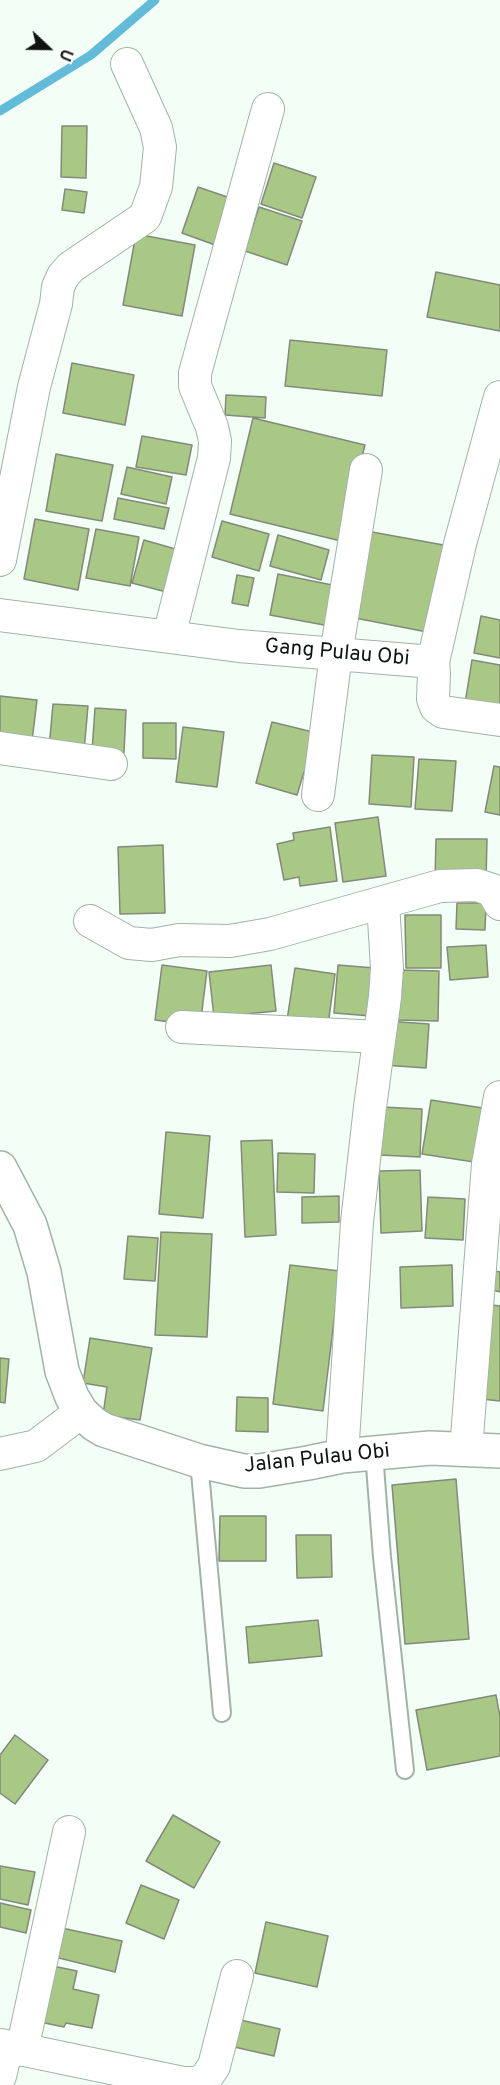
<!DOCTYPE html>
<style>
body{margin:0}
#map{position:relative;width:500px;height:2085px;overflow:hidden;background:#f3fef7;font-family:Overpass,sans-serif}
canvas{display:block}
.north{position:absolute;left:18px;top:18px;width:60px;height:60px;-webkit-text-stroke:4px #fff;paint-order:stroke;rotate:112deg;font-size:16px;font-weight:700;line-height:24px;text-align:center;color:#0e1511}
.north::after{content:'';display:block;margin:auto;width:21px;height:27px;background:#0e1511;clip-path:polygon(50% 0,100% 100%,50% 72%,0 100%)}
</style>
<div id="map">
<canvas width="500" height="2085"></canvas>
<div class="north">U</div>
</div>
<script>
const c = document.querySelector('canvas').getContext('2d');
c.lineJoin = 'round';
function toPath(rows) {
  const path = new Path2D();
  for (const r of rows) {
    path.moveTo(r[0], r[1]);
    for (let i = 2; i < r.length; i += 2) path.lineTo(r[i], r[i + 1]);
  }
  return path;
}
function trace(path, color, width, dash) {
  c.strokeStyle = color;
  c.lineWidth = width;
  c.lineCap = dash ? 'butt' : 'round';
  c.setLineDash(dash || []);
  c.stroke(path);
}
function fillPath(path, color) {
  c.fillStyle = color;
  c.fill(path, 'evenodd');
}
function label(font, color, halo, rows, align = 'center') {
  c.font = font + ' Overpass,sans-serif';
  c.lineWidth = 6;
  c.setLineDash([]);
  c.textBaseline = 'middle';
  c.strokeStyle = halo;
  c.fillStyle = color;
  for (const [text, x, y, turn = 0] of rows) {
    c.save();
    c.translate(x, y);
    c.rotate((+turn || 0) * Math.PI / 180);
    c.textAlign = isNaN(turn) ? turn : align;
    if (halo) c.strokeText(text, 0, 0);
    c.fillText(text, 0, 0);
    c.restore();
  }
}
const stream = toPath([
 [0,111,91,55,155,0]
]);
const building = toPath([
 [62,126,87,126,86,178,61,177,62,126],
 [274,163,316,177,302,218,261,204,274,163],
 [198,187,242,202,226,249,182,233,198,187],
 [65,189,87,192,84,213,62,210,65,189],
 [259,207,302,221,287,265,245,251,259,207],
 [136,234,195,245,182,316,123,305,136,234],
 [436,272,500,285,500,331,427,317,436,272],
 [290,340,387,350,382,396,285,386,290,340],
 [72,363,134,375,125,425,63,413,72,363],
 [226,395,266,397,265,418,225,415,226,395],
 [253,418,365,445,341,541,230,514,253,418],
 [142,436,192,445,186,475,136,467,142,436],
 [56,454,113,465,102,521,46,511,56,454],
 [127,467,172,477,166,504,121,494,127,467],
 [118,498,169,508,164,529,114,519,118,498],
 [35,519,89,529,78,590,24,579,35,519],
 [222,521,269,534,259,571,212,557,222,521],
 [96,529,139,537,130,586,86,578,96,529],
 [372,532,449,546,432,633,355,618,372,532],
 [278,535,329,550,321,580,270,566,278,535],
 [144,540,186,552,174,594,132,583,144,540],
 [278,574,342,587,335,627,270,615,278,574],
 [237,575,254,578,248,606,232,603,237,575],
 [481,616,500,620,500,658,474,653,481,616],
 [472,660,500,665,500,709,465,703,472,660],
 [0,696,37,700,32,741,0,737,0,696],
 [53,704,88,706,84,751,49,748,53,704],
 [95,708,126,710,124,753,92,751,95,708],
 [272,722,325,735,314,775,304,772,297,795,256,783,272,722],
 [143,723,176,723,176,759,143,758,143,723],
 [183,727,224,732,217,787,176,782,183,727],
 [372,755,414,757,411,807,369,804,372,755],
 [419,759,456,761,452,811,415,809,419,759],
 [494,766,500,767,500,815,485,812,494,766],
 [378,817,386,876,343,882,335,823,378,817],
 [330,827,337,881,300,886,299,877,284,880,277,844,294,840,293,833,330,827],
 [436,839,487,839,486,881,435,880,436,839],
 [163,845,165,913,120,914,118,847,163,845],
 [457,903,486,903,485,930,456,929,457,903],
 [405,915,441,915,441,968,406,968,405,915],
 [486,945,488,977,450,980,447,947,486,945],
 [162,965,207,971,200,1026,155,1020,162,965],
 [271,965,276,1011,214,1017,209,972,271,965],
 [338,965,375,968,371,1016,334,1013,338,965],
 [295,968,335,974,328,1025,287,1020,295,968],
 [398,970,439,971,438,1021,397,1020,398,970],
 [386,1021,429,1024,426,1068,383,1065,386,1021],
 [431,1100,483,1108,474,1162,422,1154,431,1100],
 [382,1107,422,1109,420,1157,380,1155,382,1107],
 [166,1132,210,1136,203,1218,159,1214,166,1132],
 [272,1140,276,1235,245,1237,241,1141,272,1140],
 [278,1153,315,1154,314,1193,277,1192,278,1153],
 [420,1170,422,1231,381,1233,379,1171,420,1170],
 [339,1196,339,1222,302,1223,302,1197,339,1196],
 [428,1197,465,1199,463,1240,425,1238,428,1197],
 [161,1232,212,1234,207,1337,155,1335,161,1232],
 [128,1236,158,1238,155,1281,124,1279,128,1236],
 [290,1265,340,1271,323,1411,273,1404,290,1265],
 [452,1265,453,1306,401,1308,400,1267,452,1265],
 [491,1270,500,1272,500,1292,486,1288,491,1270],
 [484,1304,500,1306,500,1401,472,1398,484,1304],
 [90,1338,152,1348,140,1420,103,1415,107,1387,83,1383,90,1338],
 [0,1358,9,1359,5,1403,0,1402,0,1358],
 [237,1397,268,1398,268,1432,236,1431,237,1397],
 [456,1479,469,1639,405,1644,392,1485,456,1479],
 [220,1516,266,1516,266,1561,219,1561,220,1516],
 [296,1535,331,1535,332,1577,297,1578,296,1535],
 [318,1620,322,1656,249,1663,246,1627,318,1620],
 [496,1695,500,1717,500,1756,427,1770,416,1710,496,1695],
 [15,1735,48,1760,15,1804,0,1793,0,1755,15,1735],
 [173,1815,220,1842,194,1888,146,1861,173,1815],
 [0,1866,35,1872,28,1905,0,1899,0,1866],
 [141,1885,179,1900,164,1939,126,1923,141,1885],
 [0,1903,31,1910,26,1933,0,1927,0,1903],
 [266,1922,328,1936,317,1987,255,1973,266,1922],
 [62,1928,122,1941,115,1972,55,1957,62,1928],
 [48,1965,77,1971,73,1989,99,1995,92,2028,66,2023,64,2027,35,2021,48,1965],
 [236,2019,280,2029,274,2056,230,2046,236,2019]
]);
const lane = toPath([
 [374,1453,382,1557,405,1770],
 [199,1461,222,1713]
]);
const street = toPath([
 [0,560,34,387,56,304,58,287,63,276,71,267,145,217,156,187,160,147,156,128,127,64],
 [0,615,239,646,433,662,460,544,500,397],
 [169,636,214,458,215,441,212,427,195,386,195,373,268,109],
 [433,662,434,673,433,699,436,707,443,712,500,720],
 [0,748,111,764],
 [318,795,336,654,366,470],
 [90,921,129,943,152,945,179,940,230,941,270,934,440,886,477,885,492,890,500,904],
 [182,1027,379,1037],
 [466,1450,488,1164,500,1097],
 [0,1454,36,1446,81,1412],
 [342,1456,357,1222,370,1107,385,997,387,968,383,903],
 [0,2045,183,2083,197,2083,206,2078,214,2066,237,1976],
 [22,2050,69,1832],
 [0,2076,7,2047]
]);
const secondary = toPath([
 [0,1168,30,1225,44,1272,62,1371,72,1397,81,1412,94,1424,104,1430,199,1461,244,1471,259,1471,308,1463,342,1456,430,1448,500,1451]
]);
const streetNames = [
 ["Gang Pulau Obi",337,654,5],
 ["Jalan Pulau Obi",317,1460,-6]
];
trace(stream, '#62bcd9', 9);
fillPath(building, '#a9c885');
trace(building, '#828a7a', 1.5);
trace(lane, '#a1b3a8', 20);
trace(street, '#a1b3a8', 34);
trace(secondary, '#a1b3a8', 36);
trace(lane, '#fff', 16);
trace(street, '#fff', 32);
trace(secondary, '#fff', 33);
label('21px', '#0e1511', '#fff', streetNames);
</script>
